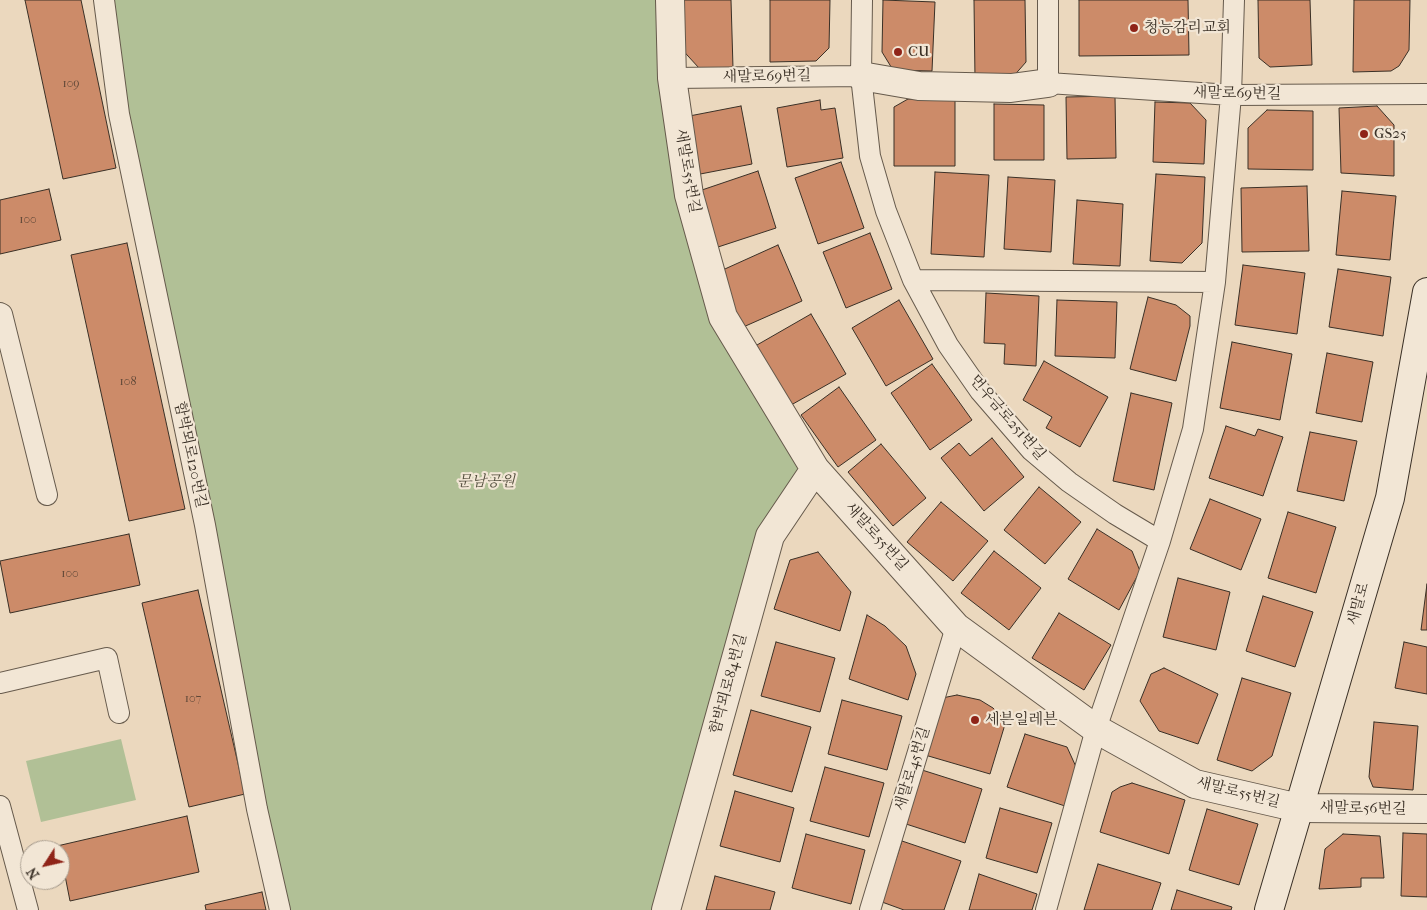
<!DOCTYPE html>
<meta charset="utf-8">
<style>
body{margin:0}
#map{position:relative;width:1427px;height:910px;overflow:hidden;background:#ebd8be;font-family:"IM FELL French Canon",serif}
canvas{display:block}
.north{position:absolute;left:20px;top:840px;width:50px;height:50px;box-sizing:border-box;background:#f2e6d5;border:1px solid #a89d8f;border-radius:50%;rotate:235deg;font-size:14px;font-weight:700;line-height:20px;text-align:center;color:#3a3026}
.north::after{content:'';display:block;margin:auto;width:18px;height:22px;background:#8f2418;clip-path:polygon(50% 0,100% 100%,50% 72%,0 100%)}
</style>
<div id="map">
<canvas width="1427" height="910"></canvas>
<div class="north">N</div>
</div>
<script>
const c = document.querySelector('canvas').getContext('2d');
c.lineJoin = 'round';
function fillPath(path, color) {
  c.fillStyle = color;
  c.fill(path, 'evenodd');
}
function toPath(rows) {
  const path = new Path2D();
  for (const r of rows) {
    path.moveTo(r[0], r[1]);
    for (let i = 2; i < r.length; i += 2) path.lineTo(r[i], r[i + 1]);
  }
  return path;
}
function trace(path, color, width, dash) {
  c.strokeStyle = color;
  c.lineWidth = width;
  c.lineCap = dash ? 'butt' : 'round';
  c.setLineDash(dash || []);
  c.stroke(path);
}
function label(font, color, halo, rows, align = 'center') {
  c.font = font + ' "IM FELL French Canon","Noto Serif KR",serif';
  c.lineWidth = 4.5;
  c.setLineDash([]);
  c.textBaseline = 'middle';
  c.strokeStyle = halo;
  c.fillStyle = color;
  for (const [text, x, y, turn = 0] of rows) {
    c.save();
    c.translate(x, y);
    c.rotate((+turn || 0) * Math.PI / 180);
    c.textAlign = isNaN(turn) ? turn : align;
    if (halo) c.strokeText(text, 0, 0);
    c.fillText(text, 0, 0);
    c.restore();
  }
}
const green = toPath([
 [104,0,666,0,723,317,815,469,770,536,666,910,280,910],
 [121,739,136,800,41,822,26,761]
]);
const building = toPath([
 [25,0,81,0,116,168,63,179,25,0],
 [676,0,731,0,733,68,699,68,677,44,676,0],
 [770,0,830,0,829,48,816,61,770,62,770,0],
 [883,0,935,2,932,71,893,70,882,52,883,0],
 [974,0,1025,0,1026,62,1012,78,975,79,974,0],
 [1079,0,1188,0,1189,55,1079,56,1079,0],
 [1258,0,1310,0,1312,65,1270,67,1259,58,1258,0],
 [1354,0,1410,0,1409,50,1399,66,1391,71,1353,72,1354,0],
 [1115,96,1116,158,1067,159,1066,97,1115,96],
 [908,99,955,99,955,166,894,166,894,107,908,99],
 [820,100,821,110,835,108,843,158,787,167,777,108,820,100],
 [1155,102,1190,103,1206,120,1204,164,1153,162,1155,102],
 [994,104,1044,105,1044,160,994,160,994,104],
 [741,106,752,164,690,176,679,118,741,106],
 [1377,106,1394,125,1394,176,1341,173,1339,108,1377,106],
 [1267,110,1313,111,1313,170,1248,169,1248,128,1267,110],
 [841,162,864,228,818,244,795,178,841,162],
 [758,171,776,228,715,248,696,192,758,171],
 [935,172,989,175,984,257,931,254,935,172],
 [1156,174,1205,177,1202,243,1182,263,1150,261,1156,174],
 [1008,177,1055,180,1051,252,1004,249,1008,177],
 [1307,186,1309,251,1242,252,1241,188,1307,186],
 [49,189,61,240,0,254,0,200,49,189],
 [1342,191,1396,196,1390,260,1336,255,1342,191],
 [1077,200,1123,204,1120,266,1073,264,1077,200],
 [870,233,892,289,846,308,823,252,870,233],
 [127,243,185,509,129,521,71,255,127,243],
 [778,245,802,301,741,328,716,273,778,245],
 [1243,265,1305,273,1297,334,1235,325,1243,265],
 [1338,269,1391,277,1383,336,1329,327,1338,269],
 [986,293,1039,296,1036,366,1004,364,1005,344,984,343,986,293],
 [1148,297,1176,305,1190,316,1190,326,1176,381,1130,369,1148,297],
 [899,300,933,359,886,386,852,328,899,300],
 [1057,300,1117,302,1115,358,1055,356,1057,300],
 [811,314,846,374,784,409,750,349,811,314],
 [1232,342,1292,354,1280,420,1220,408,1232,342],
 [1327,353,1373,362,1362,422,1316,413,1327,353],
 [1044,361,1108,397,1080,447,1046,428,1052,417,1023,400,1044,361],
 [932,364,972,420,930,450,891,393,932,364],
 [839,387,876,440,838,467,801,415,839,387],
 [1131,393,1172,403,1154,490,1113,481,1131,393],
 [1226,426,1255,436,1258,429,1283,437,1263,496,1209,478,1226,426],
 [1310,432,1357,441,1344,501,1297,491,1310,432],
 [992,438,1024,477,984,511,941,458,959,443,970,456,992,438],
 [881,444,926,498,893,526,848,472,881,444],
 [1039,487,1081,522,1045,564,1004,530,1039,487],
 [1210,499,1261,519,1241,570,1190,549,1210,499],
 [941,502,988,541,953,581,907,542,941,502],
 [1288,512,1336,527,1316,593,1268,578,1288,512],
 [1097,529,1132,551,1140,571,1119,610,1068,579,1097,529],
 [129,534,140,585,10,613,0,561,129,534],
 [994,551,1041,588,1009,630,961,593,994,551],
 [818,552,851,592,840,631,774,609,790,560,818,552],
 [1178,578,1230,592,1216,650,1163,637,1178,578],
 [1427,584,1427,630,1421,630,1427,584],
 [198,590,245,794,189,807,142,603,198,590],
 [1263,596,1313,612,1295,667,1246,651,1263,596],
 [1059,613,1111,645,1084,690,1032,658,1059,613],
 [867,615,885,626,906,646,916,674,908,700,849,679,867,615],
 [776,642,835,658,820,712,761,696,776,642],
 [1404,642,1427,647,1427,694,1395,688,1404,642],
 [1164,668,1218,694,1198,744,1159,731,1140,701,1151,674,1164,668],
 [1242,678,1291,693,1272,756,1252,771,1217,760,1242,678],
 [957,695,980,700,993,708,1006,721,990,774,925,755,942,698,957,695],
 [842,700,902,716,887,770,828,754,842,700],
 [751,710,811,727,792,792,733,775,751,710],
 [1374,722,1418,726,1413,790,1373,787,1369,777,1374,722],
 [1025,734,1067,747,1077,769,1065,806,1007,787,1025,734],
 [825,767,884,783,869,837,810,821,825,767],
 [922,770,982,789,965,843,906,824,922,770],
 [1132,783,1185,800,1169,854,1100,832,1112,792,1120,787,1132,783],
 [735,791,794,808,780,862,720,846,735,791],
 [1000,808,1052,823,1037,873,986,858,1000,808],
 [1207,809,1258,824,1239,885,1189,870,1207,809],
 [187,816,199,872,70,901,60,850,57,846,187,816],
 [1403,833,1427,834,1427,897,1401,896,1403,833],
 [806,834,865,850,851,904,792,888,806,834],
 [1343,834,1380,836,1384,878,1361,878,1361,887,1319,889,1325,849,1343,834],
 [902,841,961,861,944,910,904,910,882,902,902,841],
 [1098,864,1161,883,1152,910,1084,910,1098,864],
 [979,874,1037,894,1032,910,969,910,979,874],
 [715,876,775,892,770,910,706,910,715,876],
 [1177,890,1232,907,1231,910,1171,910,1177,890],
 [262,892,266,910,206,910,205,905,262,892]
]);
const lane = toPath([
 [104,0,119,114,205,525,257,809,280,910],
 [1048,0,1048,83,1231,95,1427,94],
 [861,76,870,156,886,211,913,280,948,345,980,391,1031,450,1069,482,1115,514,1160,541],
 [672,78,861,76,862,0],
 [913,280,1215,282],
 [0,313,2,314,47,495],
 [0,683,107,658,119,713],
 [0,806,28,910],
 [870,910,956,627],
 [1046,910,1096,729,1160,541,1193,429,1215,282,1231,95,1234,0]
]);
const street = toPath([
 [670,0,672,78,689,195,723,317,815,469,956,627,1096,729,1195,784,1299,808,1427,809],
 [861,76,919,86,1011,88,1048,83],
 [666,910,770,536,815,469]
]);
const secondary = toPath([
 [1269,910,1390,498,1427,292]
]);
const markers = [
 [1134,28,5,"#8f2418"],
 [898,52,5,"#8f2418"],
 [1364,134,5,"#8f2418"],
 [975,720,5,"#8f2418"]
];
const numberNames = [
 ["109",71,84],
 ["100",28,220],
 ["108",128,382],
 ["100",70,574],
 ["107",193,699]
];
const poiNames = [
 ["청능감리교회",1144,28],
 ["CU",908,52],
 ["GS25",1374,134],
 ["세븐일레븐",985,720]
];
const streetNames = [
 ["새말로69번길",767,77,-1],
 ["새말로69번길",1237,94,1],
 ["새말로55번길",687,171,80],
 ["먼우금로251번길",1007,418,49],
 ["함박뫼로120번길",190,455,78],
 ["새말로55번길",876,537,48],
 ["새말로",1359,604,-74],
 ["함박뫼로84번길",729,684,-75],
 ["새말로45번길",913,769,-73],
 ["새말로55번길",1238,793,14],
 ["새말로56번길",1363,809,1]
];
const parkNames = [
 ["문남공원",486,482]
];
fillPath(green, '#b1c096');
fillPath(building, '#cc8b69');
trace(building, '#3a3026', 1);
trace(lane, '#665a4c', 22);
trace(street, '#665a4c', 30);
trace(secondary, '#3a3026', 30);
trace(lane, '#f2e6d5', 20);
trace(street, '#f2e6d5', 28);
trace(secondary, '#f2e6d5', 28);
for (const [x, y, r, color] of markers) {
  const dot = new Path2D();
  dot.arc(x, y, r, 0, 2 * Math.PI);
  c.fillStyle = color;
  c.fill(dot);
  trace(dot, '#f2e6d5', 2);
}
label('12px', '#5e4737', null, numberNames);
label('15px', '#3a3026', '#f2e6d5', poiNames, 'left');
label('15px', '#3a3026', '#f2e6d5', streetNames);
label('italic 15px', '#524d3c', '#f2e6d5', parkNames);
</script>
